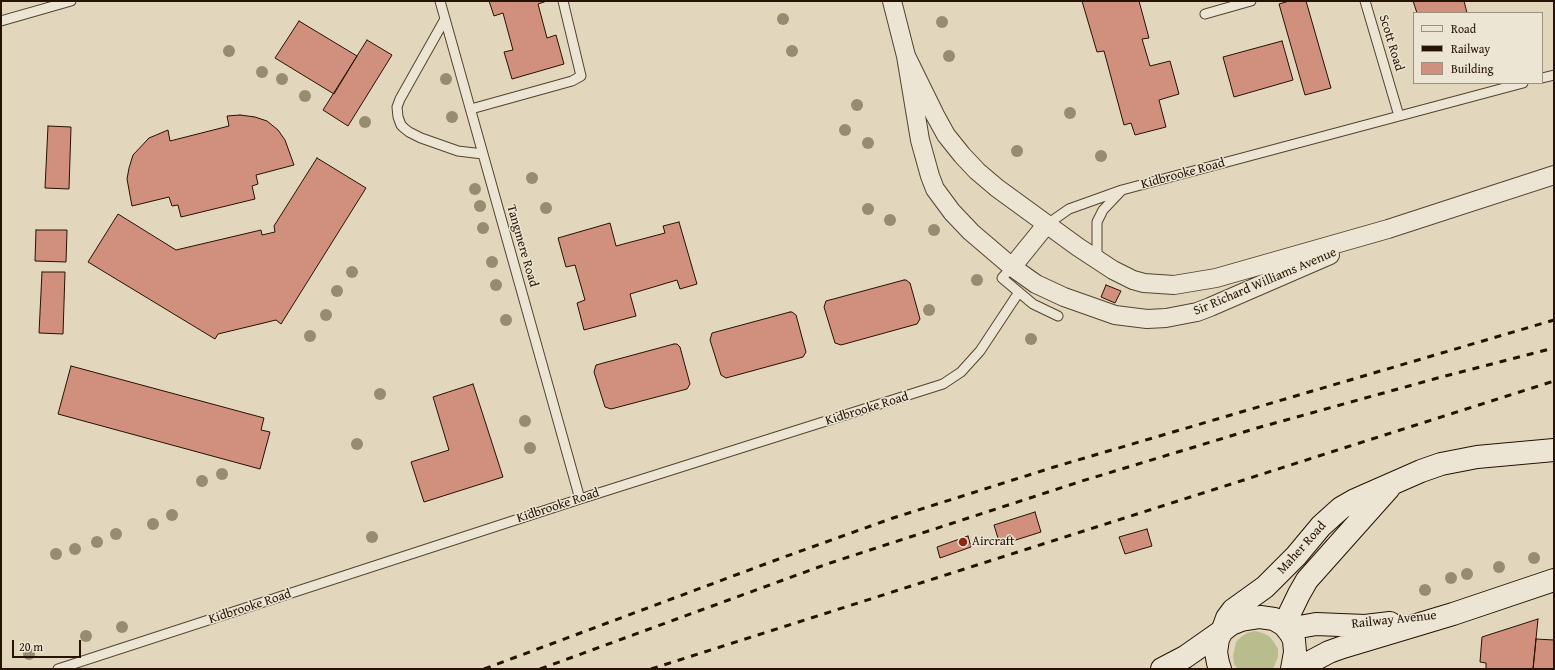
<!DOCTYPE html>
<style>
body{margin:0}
#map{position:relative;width:1555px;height:670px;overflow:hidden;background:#e2d7bc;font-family:"Gentium Book Plus",serif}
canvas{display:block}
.frame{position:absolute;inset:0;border:2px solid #251200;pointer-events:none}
.legend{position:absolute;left:1413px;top:12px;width:130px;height:72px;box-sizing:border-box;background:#ece5d3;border:1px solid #9c917f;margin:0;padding:5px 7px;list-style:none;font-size:12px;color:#251200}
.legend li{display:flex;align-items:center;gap:8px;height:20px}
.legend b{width:20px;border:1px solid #9c917f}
.scale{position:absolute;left:12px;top:640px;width:69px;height:18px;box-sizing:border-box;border:2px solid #251200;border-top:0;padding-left:5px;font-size:12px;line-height:14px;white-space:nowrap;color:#251200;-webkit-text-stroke:3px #ece5d3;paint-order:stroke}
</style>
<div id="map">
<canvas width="1555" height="670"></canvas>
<div class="frame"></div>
<ul class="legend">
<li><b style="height:5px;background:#ece5d3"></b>Road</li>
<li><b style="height:5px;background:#251200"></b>Railway</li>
<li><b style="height:11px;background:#d18f7d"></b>Building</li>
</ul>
<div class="scale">20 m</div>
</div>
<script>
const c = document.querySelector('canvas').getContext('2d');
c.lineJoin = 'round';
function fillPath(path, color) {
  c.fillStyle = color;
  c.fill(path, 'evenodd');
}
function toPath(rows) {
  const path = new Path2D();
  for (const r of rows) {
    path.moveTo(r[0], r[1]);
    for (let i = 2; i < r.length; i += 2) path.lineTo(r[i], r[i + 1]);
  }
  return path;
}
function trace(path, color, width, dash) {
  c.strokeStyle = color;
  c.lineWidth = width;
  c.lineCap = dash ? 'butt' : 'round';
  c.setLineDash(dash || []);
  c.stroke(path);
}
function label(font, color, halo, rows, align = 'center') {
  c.font = font + ' "Gentium Book Plus",serif';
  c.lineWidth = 3;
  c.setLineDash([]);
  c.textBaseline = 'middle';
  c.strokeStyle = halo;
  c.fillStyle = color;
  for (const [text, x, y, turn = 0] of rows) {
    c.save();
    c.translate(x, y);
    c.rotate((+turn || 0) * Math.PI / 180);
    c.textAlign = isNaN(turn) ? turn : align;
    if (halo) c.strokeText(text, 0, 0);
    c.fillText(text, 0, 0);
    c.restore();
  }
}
const green = toPath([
 [1255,631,1262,633,1269,636,1274,642,1278,649,1278,657,1273,669,1238,669,1234,664,1233,656,1236,642,1241,637,1247,633]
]);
const building = toPath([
 [489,1,547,1,538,4,547,38,556,35,564,64,512,79,504,52,513,50,503,13,494,16,489,1],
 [1082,1,1139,1,1149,38,1142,39,1150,66,1170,61,1179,94,1159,100,1166,127,1135,135,1131,123,1124,125,1104,51,1097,52,1082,1],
 [1289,1,1306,1,1331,88,1305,95,1279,4,1289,1],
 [1413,1,1464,1,1467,13,1417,13,1413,1],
 [299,21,357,56,334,94,275,58,299,21],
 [367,40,392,55,348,126,323,110,367,40],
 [1282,41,1293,80,1234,97,1223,57,1282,41],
 [240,115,255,117,267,121,278,130,285,140,294,165,256,175,258,184,252,186,255,199,181,217,178,205,172,206,169,197,132,206,127,179,129,168,133,155,149,138,168,130,170,141,229,126,227,116,240,115],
 [48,126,71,127,69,189,45,188,48,126],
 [317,158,366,188,281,324,276,320,218,334,215,339,88,262,118,214,176,250,261,230,262,235,275,232,274,226,317,158],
 [679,222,697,284,680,289,677,280,630,294,636,316,584,330,577,303,585,300,575,265,566,267,558,238,610,223,616,246,665,233,663,226,679,222],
 [36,230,67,230,66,262,35,261,36,230],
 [42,272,65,272,63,334,39,333,42,272],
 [904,280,906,280,910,283,920,319,917,324,841,345,835,343,824,307,826,301,904,280],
 [1106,285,1121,291,1115,303,1101,297,1106,285],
 [790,312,792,312,796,315,806,352,803,357,726,378,721,375,710,340,712,333,790,312],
 [674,344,677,344,680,347,690,384,687,389,611,409,605,407,594,372,596,365,674,344],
 [71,366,264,418,261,430,270,432,260,469,58,414,71,366],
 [473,384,503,477,424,502,411,462,449,450,433,397,473,384],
 [1035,512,1041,532,1000,545,994,525,1035,512],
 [1147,529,1152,546,1125,554,1119,537,1147,529],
 [968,536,971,547,940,558,937,547,968,536],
 [1538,619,1533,669,1486,669,1486,663,1480,662,1482,637,1538,619],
 [1536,639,1554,640,1554,669,1533,669,1536,639]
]);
const lane = toPath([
 [440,1,580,499],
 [1365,1,1399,116],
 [1205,14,1251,1],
 [445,19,400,99,397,107,398,117,401,125,404,128,409,132,421,138,458,151,483,154],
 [1,21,71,1],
 [1542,78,1554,75],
 [471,109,572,81,581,76,563,1],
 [1046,225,1069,209,1122,190,1523,83],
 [1097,260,1097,222,1103,210,1121,191],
 [1012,267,1002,278,1033,304,1058,316],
 [58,669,580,499,943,384,961,372,980,351,1019,292]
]);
const street = toPath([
 [892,1,906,56,920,140,930,176,935,189,952,212,971,232,1012,267,1036,284,1064,297,1115,315,1147,319,1166,318,1197,312,1210,307,1330,255],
 [906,56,935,115,946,135,962,155,977,171,997,188,1078,247,1113,270,1133,280,1144,283,1174,285,1216,278,1388,229,1554,175],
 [1012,267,1046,225]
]);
const secondary = toPath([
 [1284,625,1299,594,1307,580,1389,488],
 [1223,629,1227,618,1233,610,1265,587,1296,556,1321,526,1341,508,1355,500,1421,471,1441,464,1477,457,1554,450],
 [1288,629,1316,624,1365,626,1390,623],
 [1162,669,1185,657,1222,631],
 [1220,669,1218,663,1216,652,1218,639,1222,631,1231,624,1241,620,1260,617,1274,619,1284,625,1291,634,1294,640,1295,652,1292,669],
 [1297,669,1329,652,1343,647,1453,614,1554,580]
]);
const rail = toPath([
 [484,669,784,557,893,518,1054,467,1554,320],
 [540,669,827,564,1082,481,1257,428,1434,379,1554,348],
 [651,669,1554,381]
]);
const trees = [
 [783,19],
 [942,22],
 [229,51],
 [792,51],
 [949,56],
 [262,72],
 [282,79],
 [446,79],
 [305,96],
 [857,105],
 [1070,113],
 [452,117],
 [365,122],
 [845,130],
 [868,143],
 [1017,151],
 [1101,156],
 [532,178],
 [475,189],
 [480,206],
 [546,208],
 [868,209],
 [890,220],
 [483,228],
 [934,230],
 [492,262],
 [352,272],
 [977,280],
 [496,285],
 [337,291],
 [929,310],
 [326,315],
 [506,320],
 [310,336],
 [1031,339],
 [380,394],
 [525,421],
 [357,444],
 [530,448],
 [222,474],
 [202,481],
 [172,515],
 [153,524],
 [116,534],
 [372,537],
 [97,542],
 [75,549],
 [56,554],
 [1534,558],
 [1499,567],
 [1467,574],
 [1451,578],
 [1425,590],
 [122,627],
 [86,636],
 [29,654]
];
const markers = [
 [963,542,5,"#8f2418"]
];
const streetNames = [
 ["Scott Road",1391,43,73],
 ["Kidbrooke Road",1183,174,-15],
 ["Tangmere Road",522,246,74],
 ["Sir Richard Williams Avenue",1265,282,-23],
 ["Kidbrooke Road",867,409,-17],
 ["Kidbrooke Road",558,506,-18],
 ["Maher Road",1302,548,-48],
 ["Kidbrooke Road",250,607,-18],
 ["Railway Avenue",1394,620,-6]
];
const poiNames = [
 ["Aircraft",972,542]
];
fillPath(green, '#b9bd8d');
fillPath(building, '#d18f7d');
trace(building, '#251200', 1);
trace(lane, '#54432f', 11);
trace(street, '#54432f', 20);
trace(secondary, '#251200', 24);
trace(lane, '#ece5d3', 9);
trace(street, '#ece5d3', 18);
trace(secondary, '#ece5d3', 22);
trace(rail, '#251200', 3, [7, 7]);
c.fillStyle = '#978c70';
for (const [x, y] of trees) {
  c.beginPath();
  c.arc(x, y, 6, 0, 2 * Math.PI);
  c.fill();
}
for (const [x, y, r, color] of markers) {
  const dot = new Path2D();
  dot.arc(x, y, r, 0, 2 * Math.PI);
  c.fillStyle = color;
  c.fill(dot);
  trace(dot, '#ece5d3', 1.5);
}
label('13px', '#251200', '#ece5d3', streetNames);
label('13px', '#251200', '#ece5d3', poiNames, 'left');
</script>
